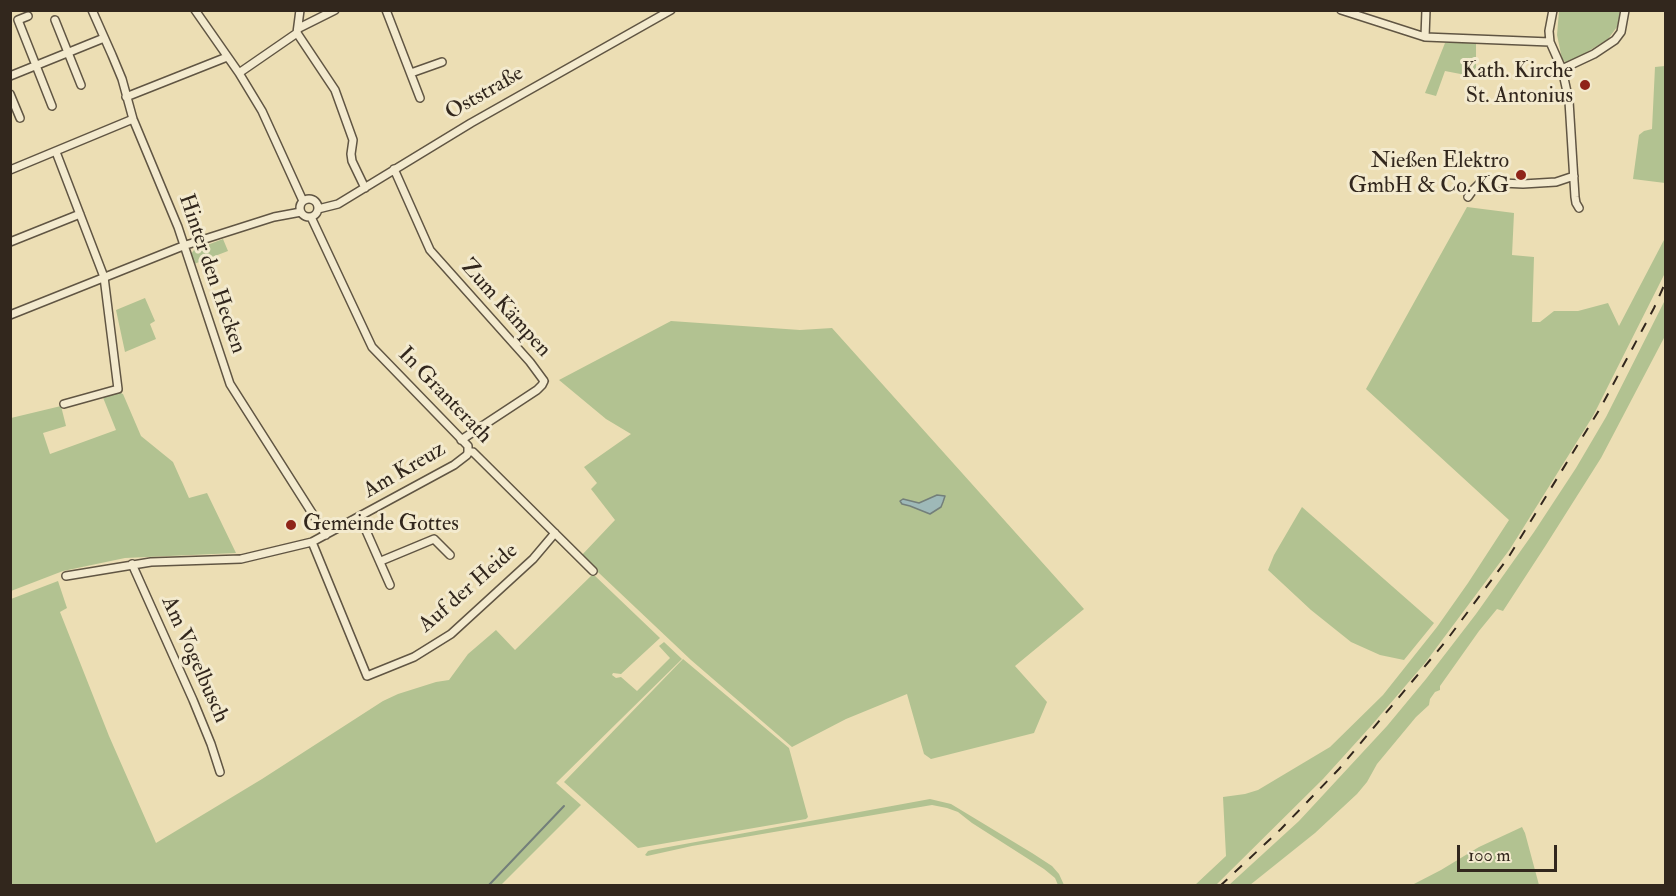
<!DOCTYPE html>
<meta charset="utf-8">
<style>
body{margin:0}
#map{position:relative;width:1676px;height:896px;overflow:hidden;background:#ecdeb4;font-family:"IM FELL Double Pica",serif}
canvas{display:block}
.frame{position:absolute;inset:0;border:12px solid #32271d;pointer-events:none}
.scale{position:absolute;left:1457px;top:845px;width:100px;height:27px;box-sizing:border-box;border:3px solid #32271d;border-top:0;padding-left:8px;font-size:18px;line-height:21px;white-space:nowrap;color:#32271d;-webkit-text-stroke:4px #f3eace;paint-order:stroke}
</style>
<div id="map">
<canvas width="1676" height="896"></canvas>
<div class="frame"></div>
<div class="scale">100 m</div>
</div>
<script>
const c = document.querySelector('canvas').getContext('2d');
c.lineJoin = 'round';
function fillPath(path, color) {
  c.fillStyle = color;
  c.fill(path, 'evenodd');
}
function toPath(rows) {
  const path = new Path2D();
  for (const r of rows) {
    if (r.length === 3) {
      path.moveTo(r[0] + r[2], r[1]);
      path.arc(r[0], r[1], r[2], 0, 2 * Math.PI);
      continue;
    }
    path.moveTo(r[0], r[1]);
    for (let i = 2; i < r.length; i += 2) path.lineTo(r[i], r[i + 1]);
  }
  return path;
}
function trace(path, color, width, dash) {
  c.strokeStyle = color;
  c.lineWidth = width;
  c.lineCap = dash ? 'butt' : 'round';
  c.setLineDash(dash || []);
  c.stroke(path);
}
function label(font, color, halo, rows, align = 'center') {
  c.font = font + ' "IM FELL Double Pica",serif';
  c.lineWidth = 6;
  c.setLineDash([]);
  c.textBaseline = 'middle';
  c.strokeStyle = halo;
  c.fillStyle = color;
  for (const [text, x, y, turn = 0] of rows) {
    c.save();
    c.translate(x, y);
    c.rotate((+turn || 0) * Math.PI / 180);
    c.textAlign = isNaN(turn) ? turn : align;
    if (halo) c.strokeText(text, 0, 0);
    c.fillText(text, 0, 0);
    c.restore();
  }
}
const green = toPath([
 [1559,11,1621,11,1617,27,1608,39,1571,62,1565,62,1562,59,1557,35],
 [1445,43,1476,43,1476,77,1445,71,1436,96,1425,93],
 [1665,66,1666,66,1665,183,1633,179,1639,135,1644,131,1652,129,1655,67],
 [1467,207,1514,213,1512,255,1534,257,1532,322,1540,322,1554,311,1578,311,1608,303,1619,326,1665,238,1665,273,1593,416,1510,549,1425,663,1371,726,1323,779,1216,885,1195,885,1226,856,1223,797,1245,794,1258,790,1330,747,1383,695,1437,627,1468,583,1509,520,1366,389],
 [223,239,228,251,194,264,191,254,194,250],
 [145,298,155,321,150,324,156,339,125,352,116,310],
 [1665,300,1665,336,1601,458,1546,545,1503,611,1497,609,1479,631,1440,686,1440,690,1435,692,1430,699,1429,705,1416,717,1377,764,1367,782,1357,794,1315,833,1250,885,1229,885,1299,821,1387,726,1426,679,1476,614,1534,532,1576,468,1606,417],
 [671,321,800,330,832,328,1084,609,1015,666,1047,702,1034,733,931,759,924,754,907,694,846,719,792,747,691,660,581,556,615,520,591,489,597,483,584,467,631,434,606,419,559,380],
 [116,391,123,394,141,436,173,462,189,498,207,493,236,553,125,558,63,571,11,591,11,418,61,406,66,426,43,433,50,454,116,430,102,395],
 [1302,507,1434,623,1404,660,1380,655,1351,642,1311,610,1268,570,1274,555],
 [593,574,660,638,621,674,613,673,612,675,616,678,621,677,637,691,670,658,659,646,664,642,682,659,556,783,581,805,501,885,11,885,11,599,58,581,67,608,60,612,109,736,156,843,262,779,383,701,398,694,436,682,449,680,468,654,496,630,515,650],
 [683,659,789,748,808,817,806,819,638,848,564,782],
 [930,799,951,804,1032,853,1052,866,1059,874,1064,885,1058,885,1055,878,1044,869,972,823,958,812,947,808,932,805,692,846,647,856,645,855,648,851,652,850],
 [1522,827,1525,833,1539,885,1412,885,1441,870,1479,847]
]);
const water = toPath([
 [937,495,945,496,943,502,941,507,930,514,910,506,902,504,900,501,903,499,919,503,937,495]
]);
const stream = toPath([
 [488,886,564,806]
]);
const street = toPath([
 [92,10,112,55,122,79,133,119,178,227,230,384,326,535],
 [195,10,239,73,262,111,303,201],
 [300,10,297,33,335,90,353,140,351,154,352,161,365,188],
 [386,10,420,98],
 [1341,10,1425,37,1550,42],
 [1553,10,1549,31,1550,42,1562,69],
 [28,16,18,20,52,106],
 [55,20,81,85],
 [299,28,335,10],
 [1425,37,1426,10],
 [239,73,297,33],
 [411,73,442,62],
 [10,76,104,38],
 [10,94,20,118],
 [126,97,227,57],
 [56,152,104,277,118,389,64,404],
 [394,169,430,250,530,362,544,381,542,385,537,390,461,440],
 [10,170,133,119],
 [1468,197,1473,190,1481,182,1523,184,1556,182,1574,176],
 [309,208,9],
 [1579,208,1576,203,1575,197,1569,101,1562,69,1594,54,1615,40,1621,32,1625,10],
 [318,209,338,204,471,123,671,10],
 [311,217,372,347,468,446,468,452,473,452,593,571],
 [10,242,80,214],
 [10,315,183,246,274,217,301,212],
 [360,517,390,585],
 [312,542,367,676,414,657,451,634,533,559,555,533],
 [381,561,434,539,450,555],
 [132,564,193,700,211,744,220,772],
 [66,576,151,562,241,559,312,542,454,465,467,455,468,452]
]);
const rail = toPath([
 [1220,886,1281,829,1339,769,1446,641,1508,558,1601,407,1654,308,1666,281]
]);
const markers = [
 [1585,85,6,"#8f2418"],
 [1521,175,6,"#8f2418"],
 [291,525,6,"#8f2418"]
];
const poiNames = [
 ["Kath. Kirche",1573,72],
 ["St. Antonius",1573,97],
 ["Nießen Elektro",1509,162],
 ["GmbH & Co. KG",1509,187],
 ["Gemeinde Gottes",303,525,"left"]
];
const streetNames = [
 ["Oststraße",485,94,-30],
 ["Hinter den Hecken",211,274,71],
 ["Zum Kämpen",505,309,48],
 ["In Granterath",444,396,46],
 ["Am Kreuz",405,471,-30],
 ["Auf der Heide",469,589,-41],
 ["Am Vogelbusch",194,660,66]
];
fillPath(green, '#b2c291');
fillPath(water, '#9eb9b8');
trace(water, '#737f7a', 1.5);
trace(stream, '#737f7a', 2);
trace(street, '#605543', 10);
trace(street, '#f3eace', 7);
trace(rail, '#32271d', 2, [10, 10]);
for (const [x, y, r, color] of markers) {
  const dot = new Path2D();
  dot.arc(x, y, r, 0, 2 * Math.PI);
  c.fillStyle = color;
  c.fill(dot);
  trace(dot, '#f3eace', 2);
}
label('22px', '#32271d', '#f3eace', poiNames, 'right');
label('22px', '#32271d', '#f3eace', streetNames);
</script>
